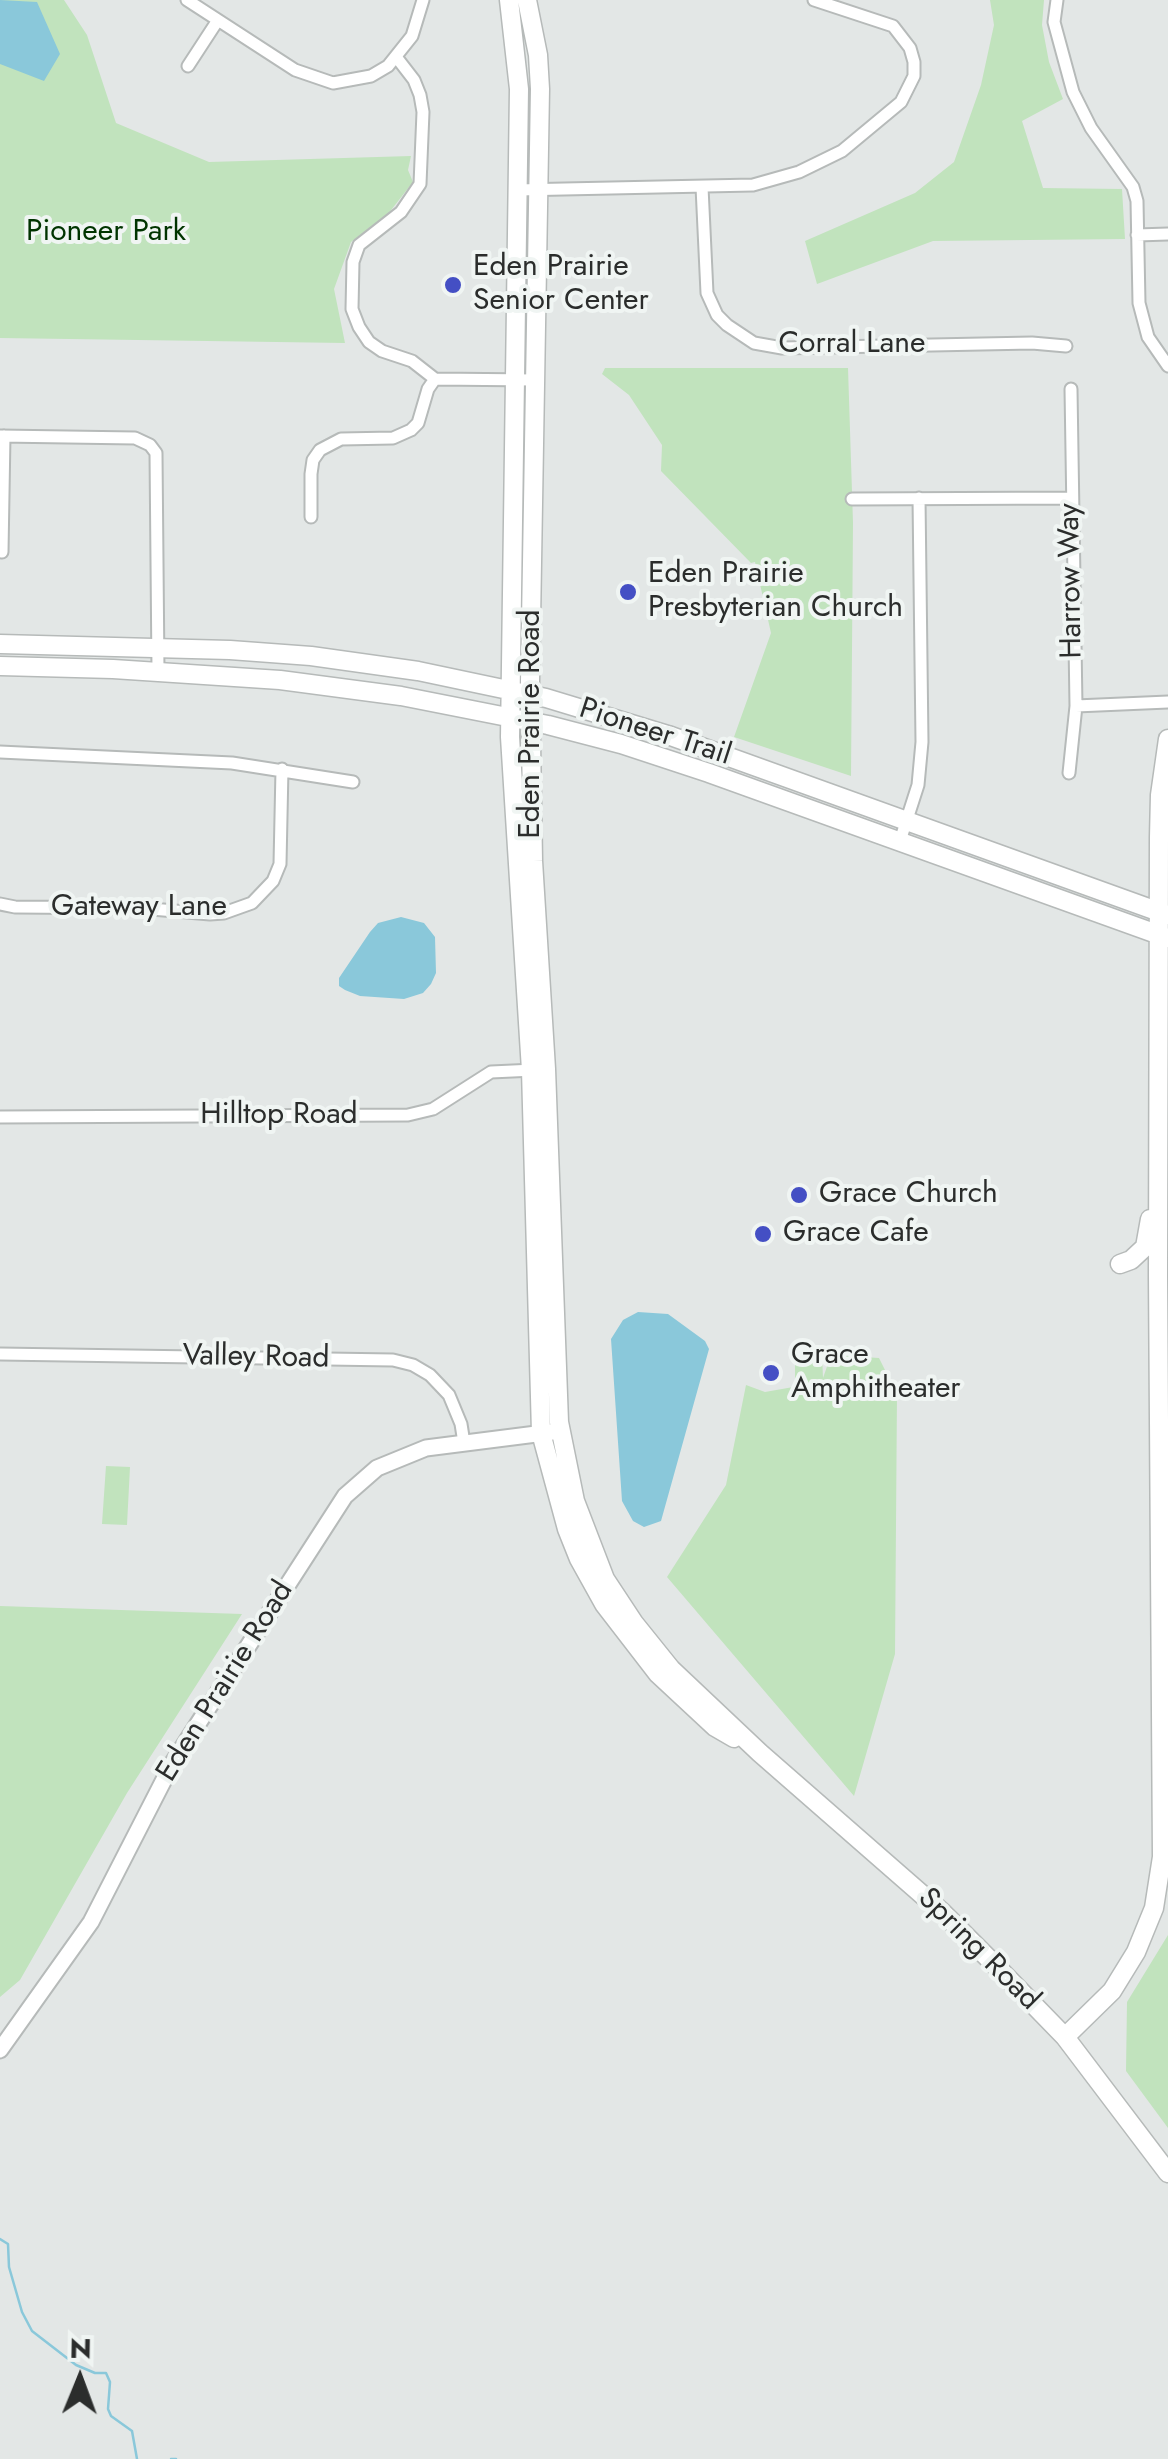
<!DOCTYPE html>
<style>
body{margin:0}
#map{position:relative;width:1168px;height:2459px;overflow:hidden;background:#e3e7e6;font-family:Jost,sans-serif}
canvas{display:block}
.north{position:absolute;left:30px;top:2329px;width:100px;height:100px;-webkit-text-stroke:8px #f0f5f3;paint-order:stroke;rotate:1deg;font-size:28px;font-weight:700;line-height:40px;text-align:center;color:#2b2d2c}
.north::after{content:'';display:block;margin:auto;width:35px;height:45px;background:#2b2d2c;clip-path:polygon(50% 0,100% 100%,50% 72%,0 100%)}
</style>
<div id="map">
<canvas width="1168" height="2459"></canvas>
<div class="north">N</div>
</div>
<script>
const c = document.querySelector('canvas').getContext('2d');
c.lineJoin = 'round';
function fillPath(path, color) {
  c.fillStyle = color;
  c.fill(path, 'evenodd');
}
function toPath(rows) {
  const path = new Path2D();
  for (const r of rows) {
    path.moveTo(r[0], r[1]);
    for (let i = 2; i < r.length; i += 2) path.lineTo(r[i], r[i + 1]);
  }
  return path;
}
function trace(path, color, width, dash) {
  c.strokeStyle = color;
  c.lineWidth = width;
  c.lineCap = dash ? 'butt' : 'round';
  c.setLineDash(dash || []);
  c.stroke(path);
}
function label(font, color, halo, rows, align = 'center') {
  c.font = font + ' Jost,sans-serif';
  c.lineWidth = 8;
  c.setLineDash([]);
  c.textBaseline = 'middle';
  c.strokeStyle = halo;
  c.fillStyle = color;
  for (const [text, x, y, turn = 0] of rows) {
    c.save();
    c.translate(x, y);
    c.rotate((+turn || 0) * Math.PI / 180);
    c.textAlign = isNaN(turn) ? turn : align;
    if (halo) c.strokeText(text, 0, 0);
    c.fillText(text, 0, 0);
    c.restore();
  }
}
const green = toPath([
 [0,0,64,0,87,35,116,123,209,162,411,156,408,170,413,182,388,214,351,242,334,289,345,343,0,338],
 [990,0,1044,0,1042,25,1049,62,1063,99,1022,121,1043,188,1122,189,1125,239,933,241,817,284,805,241,915,193,954,162,981,85,994,25],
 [605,368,848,368,853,523,851,776,734,737,771,633,755,562,751,563,661,471,662,445,629,395,602,374],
 [795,1354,822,1354,823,1378,831,1355,879,1358,897,1394,895,1654,854,1796,667,1577,726,1485,746,1385,765,1392,816,1383,795,1382],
 [106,1466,130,1467,127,1525,102,1524],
 [0,1606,242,1614,127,1793,20,1980,0,1997],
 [1168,1935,1168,2128,1126,2071,1127,2002]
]);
const water = toPath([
 [0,0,37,2,60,54,44,81,0,64],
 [401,917,424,923,435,937,436,973,431,984,423,993,404,999,360,996,345,990,339,986,339,978,370,932,378,923],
 [638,1312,668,1314,705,1341,709,1349,661,1521,644,1527,633,1521,622,1501,611,1339,623,1320]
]);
const stream = toPath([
 [0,2239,8,2244,9,2267,22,2312,32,2331,76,2365,95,2373,106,2373,110,2382,108,2409,111,2416,132,2431,137,2459],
 [171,2459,176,2459]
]);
const minor = toPath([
 [187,0,295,70,333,83,371,76,388,66,412,36,423,0],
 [1057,0,1054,22,1073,92,1091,128,1133,187,1137,201,1139,303,1148,337,1168,366],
 [397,58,414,80,420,95,423,112,420,184,401,212,359,245,353,262,352,309,359,327,369,342,382,351,412,361,435,379,535,380],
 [188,66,218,20],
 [702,187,707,293,717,315,727,325,754,343,782,348,1032,343,1066,346],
 [517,190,753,185,799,172,842,151,901,102,914,76,914,62,910,48,893,26,814,0],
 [1137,235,1168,234],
 [0,436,135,438,150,445,156,453,158,671],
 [852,499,1071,498],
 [311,517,311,474,313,460,320,450,341,439,393,438,411,430,418,423,428,389,435,379],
 [2,552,4,436],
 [1076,706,1168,702],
 [0,752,232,763,353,782],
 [1069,773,1076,706,1071,389],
 [900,841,918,785,922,742,919,498],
 [0,904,15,907,140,908,210,914,224,913,252,903,273,881,280,864,282,769],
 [0,1117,408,1115,433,1109,491,1072,534,1070],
 [0,1354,393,1360,413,1365,430,1375,449,1395,461,1424,464,1443]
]);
const tertiary = toPath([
 [0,2050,91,1922,172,1764,345,1496,377,1468,426,1448,560,1431]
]);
const secondary = toPath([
 [509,0,519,89,510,737,531,1070,541,1433,567,1529,579,1559,604,1604,658,1674,715,1727,734,1738],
 [527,0,538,55,540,89,530,681,533,861,546,1069,559,1422,575,1501,605,1579,634,1623,671,1669,760,1753,942,1912,995,1965,1065,2037,1168,2173],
 [0,644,230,650,311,656,418,671,546,698,668,735,1168,915],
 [0,666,113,669,280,680,401,696,548,725,621,744,709,773,1168,938],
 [1120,1264,1131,1260,1145,1247,1150,1219],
 [1065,2037,1112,1991,1136,1952,1154,1908,1162,1857,1158,1275,1159,837,1160,795,1168,739]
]);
const markers = [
 [453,285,10,"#444fc4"],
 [628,592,10,"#444fc4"],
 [799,1195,10,"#444fc4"],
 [763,1234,10,"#444fc4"],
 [771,1373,10,"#444fc4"]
];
const parkNames = [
 ["Pioneer Park",106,233]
];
const poiNames = [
 ["Eden Prairie",473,268],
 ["Senior Center",473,302],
 ["Eden Prairie",648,575],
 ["Presbyterian Church",648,609],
 ["Grace Church",819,1195],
 ["Grace Cafe",783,1234],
 ["Grace",791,1356],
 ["Amphitheater",791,1390]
];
const streetNames = [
 ["Corral Lane",852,345],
 ["Harrow Way",1072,581,-91],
 ["Eden Prairie Road",532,724,-90],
 ["Pioneer Trail",655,733,18],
 ["Gateway Lane",139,908],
 ["Hilltop Road",279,1116],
 ["Valley Road",256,1358,1],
 ["Eden Prairie Road",226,1682,-58],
 ["Spring Road",978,1950,45]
];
fillPath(green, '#c1e3bd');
fillPath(water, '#8ac8da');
trace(stream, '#8ac8da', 2.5);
trace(minor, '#b6bab9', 15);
trace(tertiary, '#b6bab9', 19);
trace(secondary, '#b6bab9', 21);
trace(minor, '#fff', 11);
trace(tertiary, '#fff', 15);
trace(secondary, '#fff', 18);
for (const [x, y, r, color] of markers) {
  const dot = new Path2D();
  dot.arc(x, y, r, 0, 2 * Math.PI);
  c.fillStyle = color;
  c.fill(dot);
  trace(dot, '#f0f5f3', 4);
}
label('30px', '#003400', '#f0f5f3', parkNames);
label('30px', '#2b2d2c', '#f0f5f3', poiNames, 'left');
label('30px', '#2b2d2c', '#f0f5f3', streetNames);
</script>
